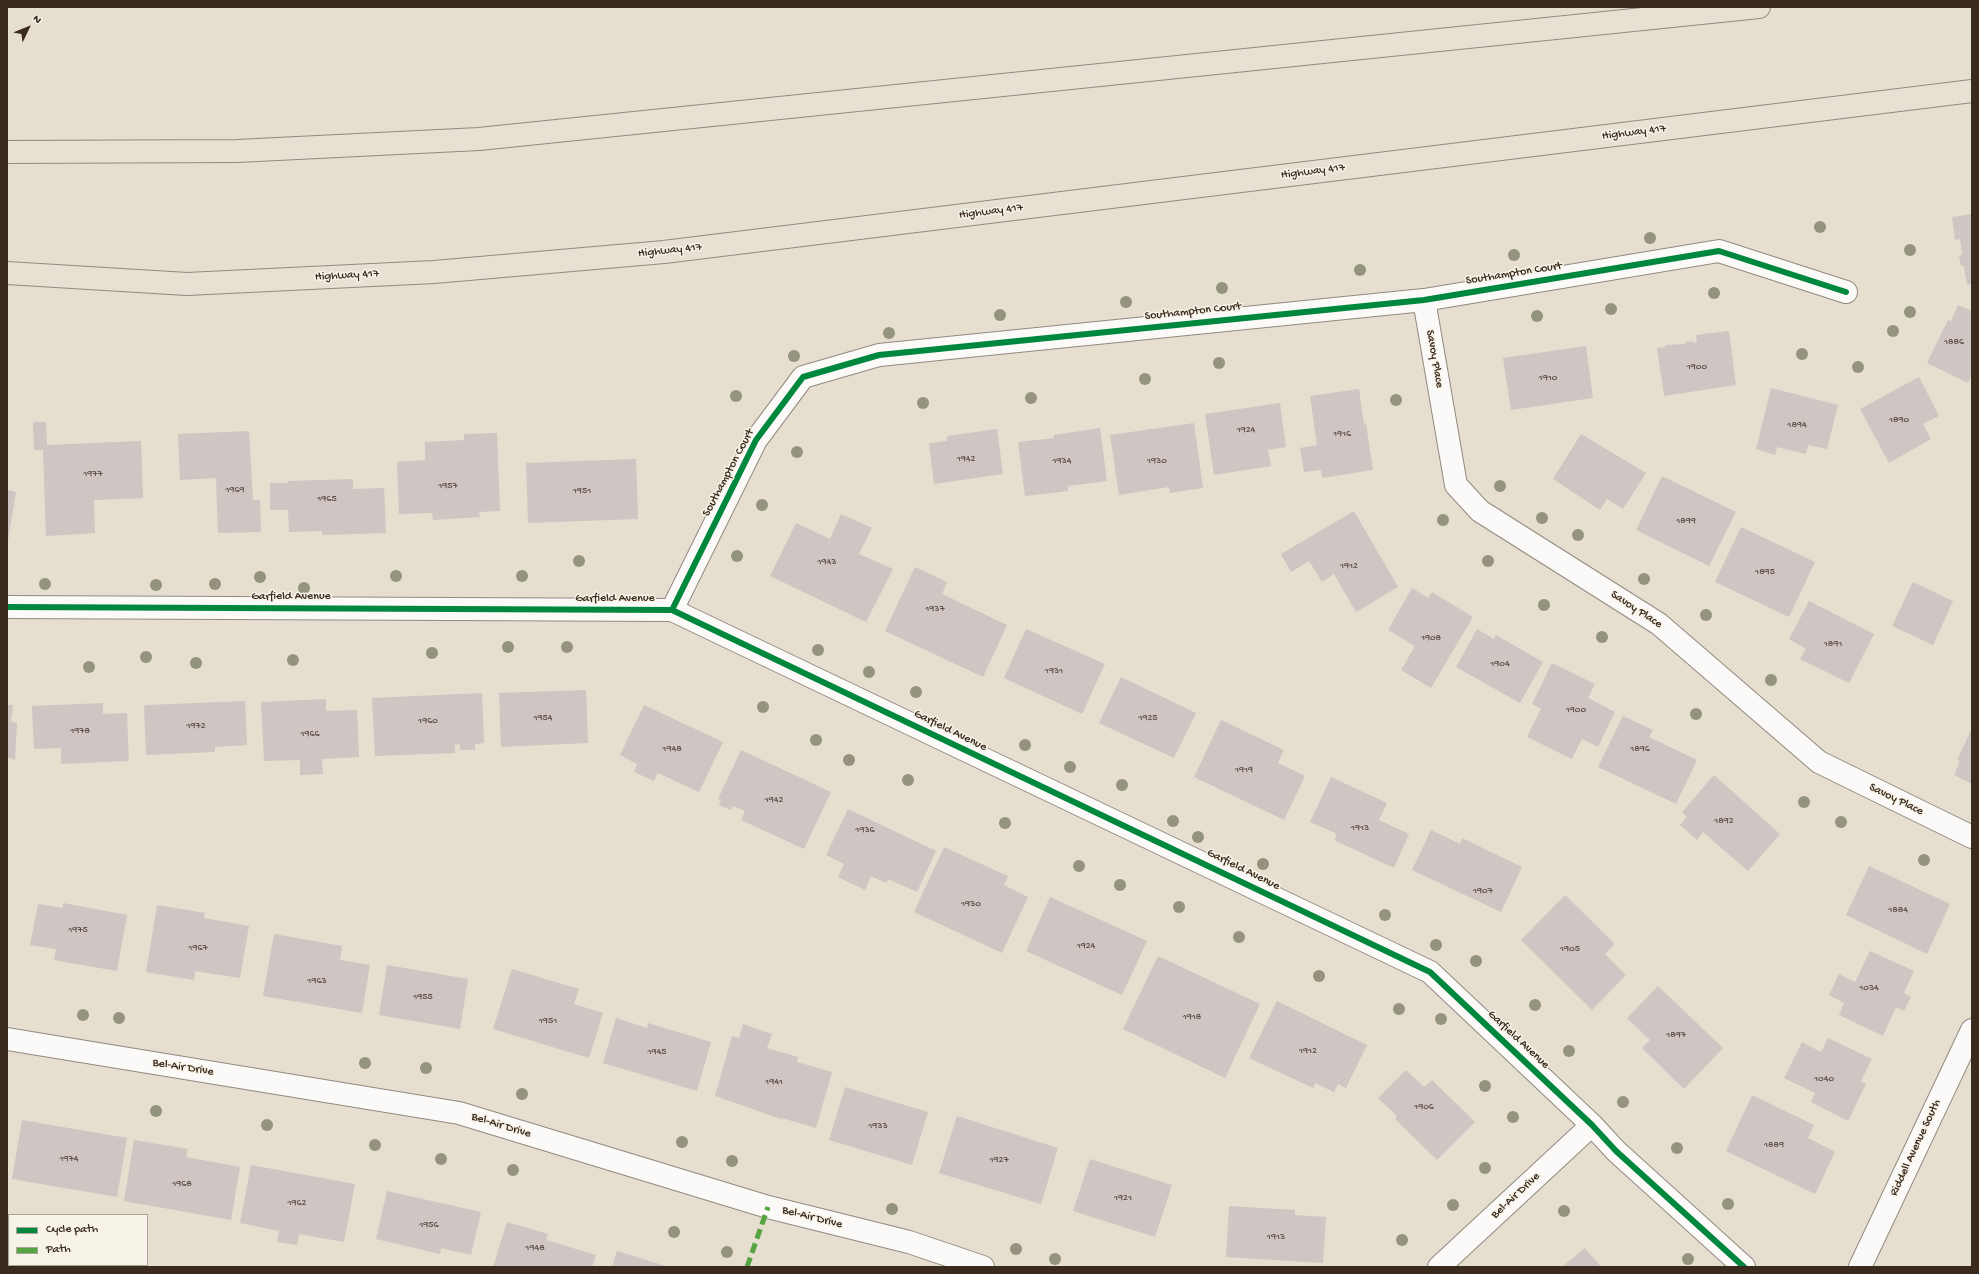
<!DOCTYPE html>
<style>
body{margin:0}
#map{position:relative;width:1979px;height:1274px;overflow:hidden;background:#e6dece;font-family:"Gochi Hand",sans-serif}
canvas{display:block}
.frame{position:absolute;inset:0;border:8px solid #3b2a1e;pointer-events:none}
.legend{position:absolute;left:8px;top:1214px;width:140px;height:52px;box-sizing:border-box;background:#f7f3e8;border:1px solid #aca397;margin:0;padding:5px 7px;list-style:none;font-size:12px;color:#3b2a1e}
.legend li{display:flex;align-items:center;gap:8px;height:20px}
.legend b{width:20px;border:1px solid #aca397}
.north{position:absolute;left:8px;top:8px;width:40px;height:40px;-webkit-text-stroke:3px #f7f3e8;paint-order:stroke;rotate:47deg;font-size:11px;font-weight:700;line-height:16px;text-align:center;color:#3b2a1e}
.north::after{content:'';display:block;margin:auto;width:14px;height:18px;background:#3b2a1e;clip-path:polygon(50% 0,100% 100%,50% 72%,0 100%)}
</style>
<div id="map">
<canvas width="1979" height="1274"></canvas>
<div class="frame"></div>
<ul class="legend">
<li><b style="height:5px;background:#00873e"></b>Cycle path</li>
<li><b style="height:5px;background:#54a441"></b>Path</li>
</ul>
<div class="north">N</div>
</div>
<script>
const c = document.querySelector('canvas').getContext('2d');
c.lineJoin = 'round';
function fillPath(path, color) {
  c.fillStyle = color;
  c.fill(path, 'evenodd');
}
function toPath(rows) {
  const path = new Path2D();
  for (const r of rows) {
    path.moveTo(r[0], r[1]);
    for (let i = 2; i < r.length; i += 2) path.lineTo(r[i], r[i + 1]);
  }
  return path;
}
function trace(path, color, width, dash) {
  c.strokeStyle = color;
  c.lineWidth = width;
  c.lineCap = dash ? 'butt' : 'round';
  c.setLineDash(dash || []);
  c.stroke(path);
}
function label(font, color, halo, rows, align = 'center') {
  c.font = font + ' "Gochi Hand",sans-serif';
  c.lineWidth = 3;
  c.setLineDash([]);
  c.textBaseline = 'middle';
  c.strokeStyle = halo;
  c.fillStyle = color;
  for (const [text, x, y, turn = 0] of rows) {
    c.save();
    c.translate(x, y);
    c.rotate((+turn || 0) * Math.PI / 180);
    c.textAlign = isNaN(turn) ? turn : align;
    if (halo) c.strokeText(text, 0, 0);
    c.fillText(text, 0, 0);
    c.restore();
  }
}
const building = toPath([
 [1972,214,1972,284,1967,285,1964,266,1961,266,1959,255,1962,255,1960,239,1955,240,1952,217],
 [1958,305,1972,311,1972,375,1968,383,1927,363,1948,320,1951,321],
 [1729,331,1736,385,1664,396,1657,348,1666,347,1665,345,1685,344,1685,342,1693,341,1693,343,1697,342,1696,335],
 [1586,346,1593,398,1511,410,1503,358],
 [1919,377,1939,416,1923,424,1931,439,1889,463,1860,409],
 [1771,388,1838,405,1827,449,1808,445,1806,454,1777,447,1775,455,1756,449],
 [1359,389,1364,424,1366,423,1373,470,1322,478,1321,470,1304,472,1300,448,1317,445,1310,396],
 [1280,403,1286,447,1268,450,1271,466,1214,475,1205,414],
 [33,422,46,422,47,445,141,441,143,498,94,500,95,533,46,536,43,450,34,450],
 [1194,423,1203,488,1170,493,1169,487,1119,495,1110,435],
 [1100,428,1107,481,1068,486,1068,491,1025,496,1018,442,1054,438,1054,435],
 [997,429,1003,474,934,484,929,443,947,441,947,436],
 [249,431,253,500,260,500,261,532,218,533,216,478,180,480,178,434],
 [497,433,500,511,479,512,480,517,433,520,432,513,399,514,397,462,425,460,425,442,464,440,464,434],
 [1581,434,1646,473,1623,509,1607,499,1600,510,1553,479],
 [636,459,638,519,528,523,526,463],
 [1662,476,1736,512,1709,566,1636,530],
 [353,479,353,489,384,488,386,533,322,535,322,531,289,532,288,510,270,510,270,483,287,483,288,481],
 [7,490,16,492,8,540,7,540],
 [1354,511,1398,587,1356,612,1334,574,1322,582,1309,561,1291,572,1281,554],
 [841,514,872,528,859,554,893,569,866,622,770,576,796,523,830,539],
 [1741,527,1815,562,1789,617,1715,582],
 [915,567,947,582,942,594,1007,625,983,677,885,631],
 [1913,582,1953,601,1933,645,1892,626],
 [1412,588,1428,598,1432,592,1473,617,1431,688,1401,670,1415,646,1388,630],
 [1809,601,1874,634,1849,683,1800,659,1806,649,1789,639],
 [1026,629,1105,664,1082,714,1004,678],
 [1477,629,1494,639,1496,635,1543,662,1520,703,1456,667],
 [1552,663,1595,684,1588,698,1615,712,1598,747,1582,739,1572,759,1527,737,1541,709,1532,704],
 [1121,677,1196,713,1174,758,1099,723],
 [586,690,588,743,501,747,499,693],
 [482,693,484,743,475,744,475,750,460,750,460,744,455,745,455,753,375,756,372,698],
 [326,699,326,711,357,710,359,757,322,759,323,774,300,775,300,760,264,761,261,702],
 [245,701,247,745,215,747,215,752,146,755,144,706,146,705],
 [103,703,103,714,127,713,129,761,61,764,61,748,34,749,32,706],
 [7,705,13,705,11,722,17,723,15,760,7,757],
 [644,705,723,742,699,792,658,773,654,781,634,772,637,764,620,755],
 [1623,716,1653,730,1649,737,1697,760,1676,804,1598,767],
 [1221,720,1284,750,1278,763,1305,776,1284,820,1194,777],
 [1972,728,1972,784,1954,775,1960,761,1957,760],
 [741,750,831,792,804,849,741,820,745,811,733,806,731,810,719,805,721,800,718,799],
 [1714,775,1780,834,1748,871,1703,832,1697,840,1680,825,1687,817,1682,812],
 [1331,777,1387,803,1379,820,1409,834,1394,868,1334,840,1337,834,1310,822],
 [848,809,936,851,917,892,888,879,886,883,871,876,865,890,838,877,844,864,826,855],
 [1431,830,1460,844,1462,838,1522,867,1501,912,1412,870],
 [944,847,1008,876,1004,885,1028,897,1002,953,914,912],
 [1869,866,1950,904,1927,954,1846,915],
 [1565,895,1615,944,1605,954,1626,975,1592,1010,1521,940],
 [1050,897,1147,941,1122,995,1026,951],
 [63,903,127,915,117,971,54,960,56,949,30,945,38,904,63,908],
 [157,905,205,913,204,918,249,926,240,978,195,971,194,980,146,972],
 [274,934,342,946,340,960,370,965,362,1013,263,996],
 [1870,951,1914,971,1904,993,1911,997,1904,1011,1896,1007,1883,1036,1839,1015,1844,1003,1829,995,1839,974,1855,982],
 [1158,956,1260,1004,1225,1078,1123,1029],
 [387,965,468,979,460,1029,379,1015],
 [512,969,579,989,574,1004,603,1013,589,1058,493,1029],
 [1658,986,1723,1048,1684,1089,1642,1048,1650,1040,1627,1018],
 [1277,1001,1367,1045,1346,1088,1338,1084,1334,1092,1315,1083,1313,1088,1249,1058],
 [616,1018,647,1028,648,1023,711,1042,697,1091,603,1063],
 [743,1024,772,1034,767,1048,798,1057,797,1062,832,1072,816,1128,782,1118,781,1119,715,1096,732,1036,739,1038],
 [1828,1038,1872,1059,1861,1081,1866,1084,1848,1121,1811,1102,1815,1093,1784,1078,1802,1042,1821,1052],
 [1406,1070,1424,1087,1432,1080,1475,1122,1437,1160,1395,1119,1397,1116,1378,1098],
 [845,1087,928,1112,912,1165,829,1140],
 [1752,1095,1814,1125,1808,1138,1835,1152,1815,1194,1726,1151],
 [957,1116,1058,1148,1041,1204,939,1173],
 [22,1120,127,1138,117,1197,12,1179],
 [134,1140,188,1149,186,1157,240,1167,231,1220,124,1201],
 [1090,1159,1172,1185,1155,1237,1073,1211],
 [251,1165,355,1184,344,1242,299,1234,297,1245,277,1242,279,1231,240,1223],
 [387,1191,481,1212,471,1255,441,1248,440,1254,376,1239],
 [1229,1206,1295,1210,1295,1215,1326,1217,1323,1263,1226,1257],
 [507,1222,548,1234,546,1240,596,1255,592,1267,493,1267],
 [1585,1248,1601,1267,1562,1267],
 [617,1251,669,1267,612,1267]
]);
const minor = toPath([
 [1424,300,1456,485,1480,511,1659,624,1819,762,1972,837],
 [7,607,672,610,1430,972,1592,1125,1616,1151,1744,1267],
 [672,610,756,440,803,377,879,355,1424,300,1719,251,1846,292],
 [7,1039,459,1113,768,1207,909,1242,983,1267],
 [1439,1267,1592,1125],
 [1860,1267,1972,1030]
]);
const highway = toPath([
 [7,152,237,151,479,139,1759,7],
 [7,273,187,284,434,272,664,252,1972,91]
]);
const quiet = toPath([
 [747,1267,768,1207]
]);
const cycleway = toPath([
 [7,607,672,610,1430,972,1592,1125,1616,1151,1744,1267],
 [672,610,756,440,803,377,879,355,1424,300,1719,251,1846,292]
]);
const trees = [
 [1820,227],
 [1650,238],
 [1910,250],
 [1514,255],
 [1360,270],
 [1222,288],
 [1714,293],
 [1126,302],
 [1611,309],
 [1910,312],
 [1000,315],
 [1537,316],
 [1893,331],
 [889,333],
 [1802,354],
 [794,356],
 [1219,363],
 [1858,367],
 [1145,379],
 [736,396],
 [1031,398],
 [1396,400],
 [923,403],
 [797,452],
 [1500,486],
 [762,505],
 [1542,518],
 [1443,520],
 [1578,535],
 [737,556],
 [579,561],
 [1488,561],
 [396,576],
 [522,576],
 [260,577],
 [1644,579],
 [45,584],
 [215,584],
 [156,585],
 [304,588],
 [1544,605],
 [1706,615],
 [1602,637],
 [508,647],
 [567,647],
 [818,650],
 [432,653],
 [146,657],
 [293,660],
 [196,663],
 [89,667],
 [869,672],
 [1771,680],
 [916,692],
 [763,707],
 [1696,714],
 [816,740],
 [1025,745],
 [849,760],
 [1070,767],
 [908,780],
 [1122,785],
 [1804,802],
 [1173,821],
 [1841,822],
 [1005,823],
 [1198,837],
 [1924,860],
 [1263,864],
 [1079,866],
 [1120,885],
 [1179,907],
 [1385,915],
 [1239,937],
 [1436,945],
 [1476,961],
 [1319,976],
 [1535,1005],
 [1399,1009],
 [83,1015],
 [119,1018],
 [1441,1019],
 [1569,1051],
 [365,1063],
 [426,1068],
 [1485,1086],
 [522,1094],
 [1623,1102],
 [156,1111],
 [1513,1117],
 [267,1125],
 [682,1142],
 [375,1145],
 [1677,1148],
 [441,1159],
 [732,1161],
 [1485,1168],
 [513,1170],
 [1728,1204],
 [1453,1205],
 [892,1209],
 [1564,1211],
 [674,1232],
 [1402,1240],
 [1016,1249],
 [727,1252],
 [1055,1259],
 [1688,1259]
];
const numberNames = [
 ["1886",1954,342],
 ["1900",1697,367],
 ["1910",1548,378],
 ["1890",1899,420],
 ["1894",1797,425],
 ["1924",1246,430],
 ["1916",1342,434],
 ["1942",966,459],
 ["1934",1062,461],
 ["1930",1157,461],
 ["1977",93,474],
 ["1957",448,486],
 ["1969",235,490],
 ["1951",582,491],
 ["1965",327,499],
 ["1899",1686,521],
 ["1943",827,562],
 ["1912",1349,566],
 ["1895",1765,572],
 ["1937",935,609],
 ["1908",1431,638],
 ["1891",1833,644],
 ["1904",1500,664],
 ["1931",1054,671],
 ["1900",1576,710],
 ["1954",543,718],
 ["1925",1148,718],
 ["1960",428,721],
 ["1972",196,726],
 ["1978",80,731],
 ["1966",310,734],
 ["1948",672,749],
 ["1896",1640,749],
 ["1919",1244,770],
 ["1942",774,800],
 ["1892",1724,821],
 ["1913",1360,828],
 ["1936",865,830],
 ["1907",1483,891],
 ["1930",971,904],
 ["1884",1898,910],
 ["1975",78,930],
 ["1924",1086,946],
 ["1967",198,948],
 ["1905",1570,949],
 ["1963",317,981],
 ["1034",1869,988],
 ["1955",423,997],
 ["1918",1192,1017],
 ["1951",548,1021],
 ["1897",1676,1035],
 ["1912",1308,1051],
 ["1945",657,1052],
 ["1040",1824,1079],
 ["1941",774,1082],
 ["1906",1424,1107],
 ["1933",878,1126],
 ["1889",1774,1145],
 ["1974",69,1159],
 ["1927",999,1160],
 ["1968",182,1184],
 ["1921",1123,1198],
 ["1962",297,1203],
 ["1956",429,1225],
 ["1913",1276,1237],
 ["1948",535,1248]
];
const streetNames = [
 ["Highway 417",1634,133,-7],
 ["Highway 417",1313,172,-7],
 ["Highway 417",991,212,-7],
 ["Highway 417",670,251,-6],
 ["Southampton Court",1514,274,-9],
 ["Highway 417",347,276,-3],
 ["Southampton Court",1193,312,-6],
 ["Savoy Place",1434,359,80],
 ["Southampton Court",729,473,-62],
 ["Garfield Avenue",291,597],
 ["Garfield Avenue",615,599],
 ["Savoy Place",1636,610,33],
 ["Garfield Avenue",950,731,26],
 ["Savoy Place",1896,800,26],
 ["Garfield Avenue",1243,870,26],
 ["Garfield Avenue",1518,1040,43],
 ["Bel-Air Drive",183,1068,9],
 ["Bel-Air Drive",501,1126,17],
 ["Riddell Avenue South",1916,1148,-65],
 ["Bel-Air Drive",1516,1196,-43],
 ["Bel-Air Drive",812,1218,14]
];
fillPath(building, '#cfc5c3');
trace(minor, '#918a80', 24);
trace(highway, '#918a80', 24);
trace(minor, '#fbfaf8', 22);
trace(highway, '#e6e1d3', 22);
trace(quiet, '#54a441', 5, [10, 5]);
trace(cycleway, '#00873e', 6);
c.fillStyle = '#94937d';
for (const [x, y] of trees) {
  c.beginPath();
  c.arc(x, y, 6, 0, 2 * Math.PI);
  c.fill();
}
label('10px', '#605147', null, numberNames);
label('12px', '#3b2a1e', '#f7f3e8', streetNames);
</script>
